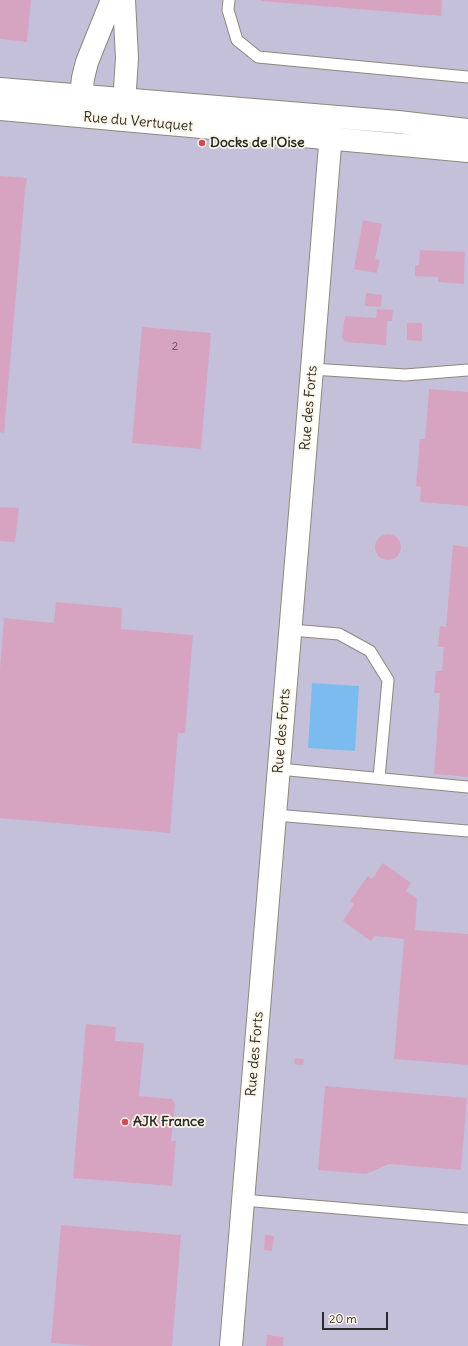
<!DOCTYPE html>
<style>
body{margin:0}
#map{position:relative;width:468px;height:1346px;overflow:hidden;background:#f3e3c7;font-family:Delius,sans-serif}
canvas{display:block}
.scale{position:absolute;left:322px;top:1312px;width:66px;height:18px;box-sizing:border-box;border:2px solid #2b2b2b;border-top:0;padding-left:5px;font-size:12px;line-height:14px;white-space:nowrap;color:#2b2b2b;-webkit-text-stroke:3px #fcf5e5;paint-order:stroke}
</style>
<div id="map">
<canvas width="468" height="1346"></canvas>
<div class="scale">20 m</div>
</div>
<script>
const c = document.querySelector('canvas').getContext('2d');
c.lineJoin = 'round';
function fillPath(path, color) {
  c.fillStyle = color;
  c.fill(path, 'evenodd');
}
function toPath(rows) {
  const path = new Path2D();
  for (const r of rows) {
    if (r.length === 3) {
      path.moveTo(r[0] + r[2], r[1]);
      path.arc(r[0], r[1], r[2], 0, 2 * Math.PI);
      continue;
    }
    path.moveTo(r[0], r[1]);
    for (let i = 2; i < r.length; i += 2) path.lineTo(r[i], r[i + 1]);
  }
  return path;
}
function trace(path, color, width, dash) {
  c.strokeStyle = color;
  c.lineWidth = width;
  c.lineCap = dash ? 'butt' : 'round';
  c.setLineDash(dash || []);
  c.stroke(path);
}
function label(font, color, halo, rows, align = 'center') {
  c.font = font + ' Delius,sans-serif';
  c.lineWidth = 3.5;
  c.setLineDash([]);
  c.textBaseline = 'middle';
  c.strokeStyle = halo;
  c.fillStyle = color;
  for (const [text, x, y, turn = 0] of rows) {
    c.save();
    c.translate(x, y);
    c.rotate((+turn || 0) * Math.PI / 180);
    c.textAlign = isNaN(turn) ? turn : align;
    if (halo) c.strokeText(text, 0, 0);
    c.fillText(text, 0, 0);
    c.restore();
  }
}
const industrial = toPath([
 [0,0,468,0,468,1346,0,1346]
]);
const water = toPath([
 [312,683,359,686,355,751,308,748]
]);
const building = toPath([
 [0,0,31,0,27,42,0,39],
 [261,0,442,0,441,16,261,1],
 [0,176,27,178,25,191,4,433,0,432],
 [363,220,382,224,375,259,380,260,377,273,354,269],
 [420,250,465,252,464,284,438,282,438,277,415,276,415,265,419,265],
 [366,293,382,295,381,307,365,306],
 [377,309,393,310,392,321,387,321,386,345,345,342,342,337,345,316,376,318],
 [407,323,422,323,422,341,407,340],
 [142,327,211,333,201,449,132,443],
 [429,389,468,392,468,506,420,502,421,487,416,486,420,439,425,439],
 [0,507,19,508,15,542,0,541],
 [388,547,13],
 [453,545,468,547,468,777,434,774,440,693,434,693,436,671,442,671,444,647,438,647,440,626,446,627],
 [56,602,122,608,121,629,193,635,185,733,178,733,170,833,0,818,0,669,4,618,54,623],
 [383,863,411,883,406,891,417,898,415,930,468,934,468,1065,394,1059,404,939,375,936,371,941,343,921,354,904,350,901,368,876,372,879],
 [86,1024,116,1027,115,1041,144,1043,139,1096,172,1099,175,1104,171,1141,176,1141,172,1186,73,1178],
 [295,1058,304,1059,303,1065,294,1064],
 [325,1086,467,1098,461,1170,389,1164,366,1174,318,1170],
 [61,1225,181,1235,172,1346,91,1346,51,1343],
 [265,1235,274,1236,272,1251,264,1250],
 [267,1335,284,1337,283,1346,266,1346]
]);
const service = toPath([
 [229,0,228,10,237,40,258,57,468,77],
 [312,369,405,375,468,370],
 [291,630,339,634,370,651,388,680,379,778],
 [279,769,468,787],
 [275,815,468,831],
 [243,1200,468,1219]
]);
const minor = toPath([
 [79,115,83,78,87,62,112,0],
 [123,119,127,58,124,0],
 [231,1346,312,369,332,120]
]);
const tertiary = toPath([
 [0,89,398,122,468,130],
 [0,109,425,147,468,151]
]);
const markers = [
 [202,143,4,"#d1495b"],
 [125,1122,4,"#d1495b"]
];
const numberNames = [
 ["2",175,347]
];
const streetNames = [
 ["Rue du Vertuquet",138,122,5],
 ["Rue des Forts",309,408,-85],
 ["Rue des Forts",282,731,-85],
 ["Rue des Forts",255,1054,-85]
];
const poiNames = [
 ["Docks de l'Oise",210,143],
 ["AJK France",133,1122]
];
fillPath(industrial, '#c5c0da');
fillPath(water, '#7bbbef');
fillPath(building, '#d6a4c1');
trace(service, '#8f8779', 13);
trace(minor, '#8f8779', 24);
trace(tertiary, '#8f8779', 24);
trace(service, '#fff', 11);
trace(minor, '#fff', 22);
trace(tertiary, '#fff', 22);
for (const [x, y, r, color] of markers) {
  const dot = new Path2D();
  dot.arc(x, y, r, 0, 2 * Math.PI);
  c.fillStyle = color;
  c.fill(dot);
  trace(dot, '#fcf5e5', 1.5);
}
label('12px', '#564950', null, numberNames);
label('14px', '#2b2b2b', '#fcf5e5', streetNames);
label('bold 14px', '#2b2b2b', '#fcf5e5', poiNames, 'left');
</script>
